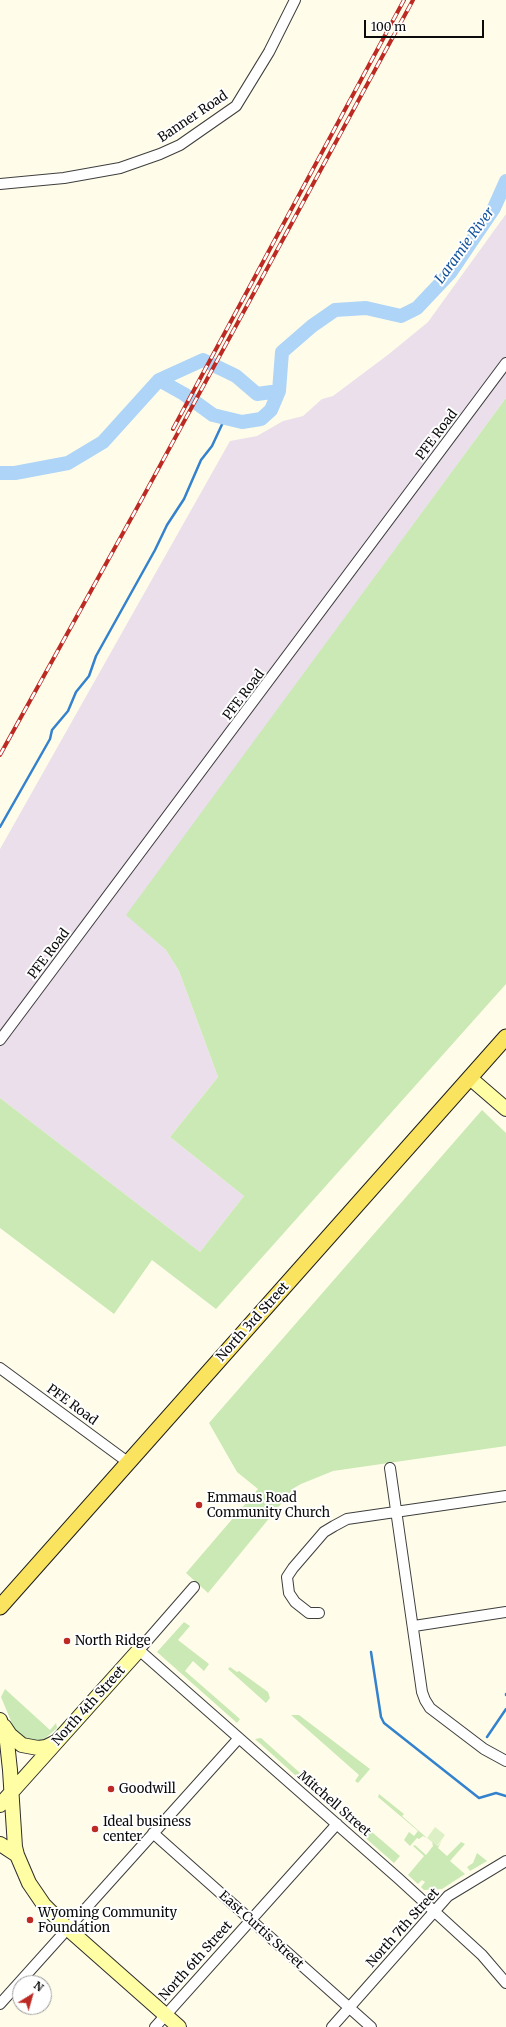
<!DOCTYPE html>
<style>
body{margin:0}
#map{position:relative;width:506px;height:2027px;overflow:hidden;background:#fffde9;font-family:Merriweather,serif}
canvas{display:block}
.north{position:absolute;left:12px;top:1975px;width:40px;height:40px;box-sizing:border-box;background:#fff;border:1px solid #9d9d9d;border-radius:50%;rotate:37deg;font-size:11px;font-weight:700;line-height:16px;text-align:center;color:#0b0b0b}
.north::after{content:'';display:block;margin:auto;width:14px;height:18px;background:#bc2a23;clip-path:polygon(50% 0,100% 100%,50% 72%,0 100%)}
.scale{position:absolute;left:364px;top:20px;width:120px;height:18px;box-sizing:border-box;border:2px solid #0b0b0b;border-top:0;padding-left:5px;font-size:12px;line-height:14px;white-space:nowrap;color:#0b0b0b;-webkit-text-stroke:3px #fff;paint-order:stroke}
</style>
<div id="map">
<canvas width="506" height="2027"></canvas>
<div class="north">N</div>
<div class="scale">100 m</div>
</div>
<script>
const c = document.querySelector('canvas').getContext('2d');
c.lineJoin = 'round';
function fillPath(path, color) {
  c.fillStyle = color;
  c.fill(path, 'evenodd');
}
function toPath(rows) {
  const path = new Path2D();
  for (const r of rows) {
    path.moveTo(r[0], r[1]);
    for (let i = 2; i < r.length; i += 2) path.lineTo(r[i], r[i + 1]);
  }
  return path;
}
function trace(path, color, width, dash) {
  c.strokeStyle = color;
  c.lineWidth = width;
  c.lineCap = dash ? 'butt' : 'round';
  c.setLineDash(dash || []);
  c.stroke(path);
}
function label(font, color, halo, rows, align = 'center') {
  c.font = font + ' Merriweather,serif';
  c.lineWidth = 4;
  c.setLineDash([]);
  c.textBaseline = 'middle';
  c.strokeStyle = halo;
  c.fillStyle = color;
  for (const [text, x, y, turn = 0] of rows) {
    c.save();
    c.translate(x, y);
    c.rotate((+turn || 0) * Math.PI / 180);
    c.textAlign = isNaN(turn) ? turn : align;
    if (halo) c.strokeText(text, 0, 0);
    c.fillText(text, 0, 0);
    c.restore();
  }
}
const industrial = toPath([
 [506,214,506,398,127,915,166,950,179,971,218,1077,170,1137,244,1196,200,1252,0,1098,0,849,230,441,257,436,283,421,303,416,322,399,333,396,389,354,428,322]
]);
const green = toPath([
 [506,398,506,984,216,1309,152,1260,114,1314,0,1228,0,1098,200,1252,244,1196,170,1137,218,1077,179,971,166,950,126,915],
 [482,1110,506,1133,506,1446,333,1471,301,1484,294,1488,208,1593,186,1573,258,1489,237,1472,209,1423],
 [184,1622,190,1626,178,1640,209,1664,204,1671,193,1661,185,1671,240,1719,237,1723,157,1652],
 [230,1667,237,1672,239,1671,268,1692,270,1698,266,1703,228,1669],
 [5,1689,50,1730,56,1723,57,1728,42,1741,28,1741,16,1733,1,1697],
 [291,1715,299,1715,370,1769,358,1783,355,1781,359,1775],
 [261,1738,337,1806,334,1810,255,1739],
 [379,1794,404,1814,402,1816,427,1838,423,1836,419,1839,417,1838,410,1846,404,1840,409,1832,414,1836,418,1831,378,1797],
 [359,1821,400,1856,394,1863,353,1827],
 [442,1840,438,1848,447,1856,461,1842,465,1844,450,1861,465,1874,442,1889,424,1890,421,1887,425,1882,422,1880,418,1884,408,1875,424,1856,413,1846,415,1845,426,1855,433,1846,432,1841,438,1846],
 [477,1853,487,1861,470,1871,467,1867,473,1863]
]);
const pitch = toPath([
 [435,1827,445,1835,437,1846,427,1838]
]);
const stream = toPath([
 [0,827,50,739,52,730,68,711,76,692,89,676,96,656,155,550,167,525,184,499,201,460,212,446,225,418],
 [371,1652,381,1717,384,1723,479,1798,496,1793,506,1796],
 [506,1694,506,1695],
 [487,1737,506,1709]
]);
const river = toPath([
 [159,380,184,394,213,415,242,422,261,419,271,410,279,391],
 [0,473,15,473,68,463,103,442,159,380,203,360,236,376,257,394,279,391,282,352,312,326,335,310,366,308,401,316,417,308,450,273,494,208,506,181]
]);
const street = toPath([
 [0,184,64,178,120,168,160,154,180,145,236,106,269,52,295,0],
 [0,1040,506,363],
 [0,1368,129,1463],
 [390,1468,422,1692,425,1700,430,1708,484,1749,506,1761],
 [194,1587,139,1650,399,1879,482,1955,506,1983],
 [319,1613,309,1613,295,1602,289,1593,287,1577,293,1568,324,1532,334,1526,347,1519,506,1496],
 [414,1626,506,1612],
 [153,1833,371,2027],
 [0,2004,239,1738],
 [155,2027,337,1824],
 [332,2027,448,1896,506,1861]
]);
const secondary = toPath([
 [470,1078,506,1109],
 [0,1720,7,1742,10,1770,15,1847,17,1855,29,1883,44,1905,67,1928,179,2027],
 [4,1726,10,1735,22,1745,38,1748,46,1747,56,1742],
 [0,1805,139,1650],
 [0,1844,17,1855]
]);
const primary = toPath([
 [0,1607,506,1037]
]);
const rail = toPath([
 [173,429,404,0],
 [0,755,143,497,413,0]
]);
const markers = [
 [199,1505,4,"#bc2a23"],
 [67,1641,4,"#bc2a23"],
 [111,1789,4,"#bc2a23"],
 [95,1829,4,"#bc2a23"],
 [30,1920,4,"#bc2a23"]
];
const streetNames = [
 ["Banner Road",193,117,-34],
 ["PFE Road",437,435,-53],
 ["PFE Road",244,695,-53],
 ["PFE Road",49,954,-53],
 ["North 3rd Street",253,1322,-48],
 ["PFE Road",72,1405,36],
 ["North 4th Street",89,1706,-48],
 ["Mitchell Street",334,1804,41],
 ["North 7th Street",403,1928,-48],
 ["East Curtis Street",261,1930,42],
 ["North 6th Street",196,1961,-48]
];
const poiNames = [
 ["Emmaus Road",207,1498],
 ["Community Church",207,1513],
 ["North Ridge",75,1641],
 ["Goodwill",119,1789],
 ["Ideal business",103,1822],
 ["center",103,1837],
 ["Wyoming Community",38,1913],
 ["Foundation",38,1928]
];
const waterNames = [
 ["Laramie River",465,246,-54]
];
fillPath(industrial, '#eadfeb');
fillPath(green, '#cae9b4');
fillPath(pitch, '#ddf0c5');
trace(stream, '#3482ce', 2.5);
trace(river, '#aed4f7', 14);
trace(street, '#3e3e3e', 12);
trace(secondary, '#2d2d2d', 16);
trace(primary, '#1c1c1c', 17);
trace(street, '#fff', 10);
trace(secondary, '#fffea4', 14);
trace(primary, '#fae35e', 15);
trace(rail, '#bc2a23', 4);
trace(rail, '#fff', 2.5, [8]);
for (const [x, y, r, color] of markers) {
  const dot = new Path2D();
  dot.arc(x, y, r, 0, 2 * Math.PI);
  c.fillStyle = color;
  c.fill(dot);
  trace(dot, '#fff', 1.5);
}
label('13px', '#0b0b0b', '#fff', streetNames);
label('13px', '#0b0b0b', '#fff', poiNames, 'left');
label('italic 14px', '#14549d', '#fff', waterNames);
</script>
